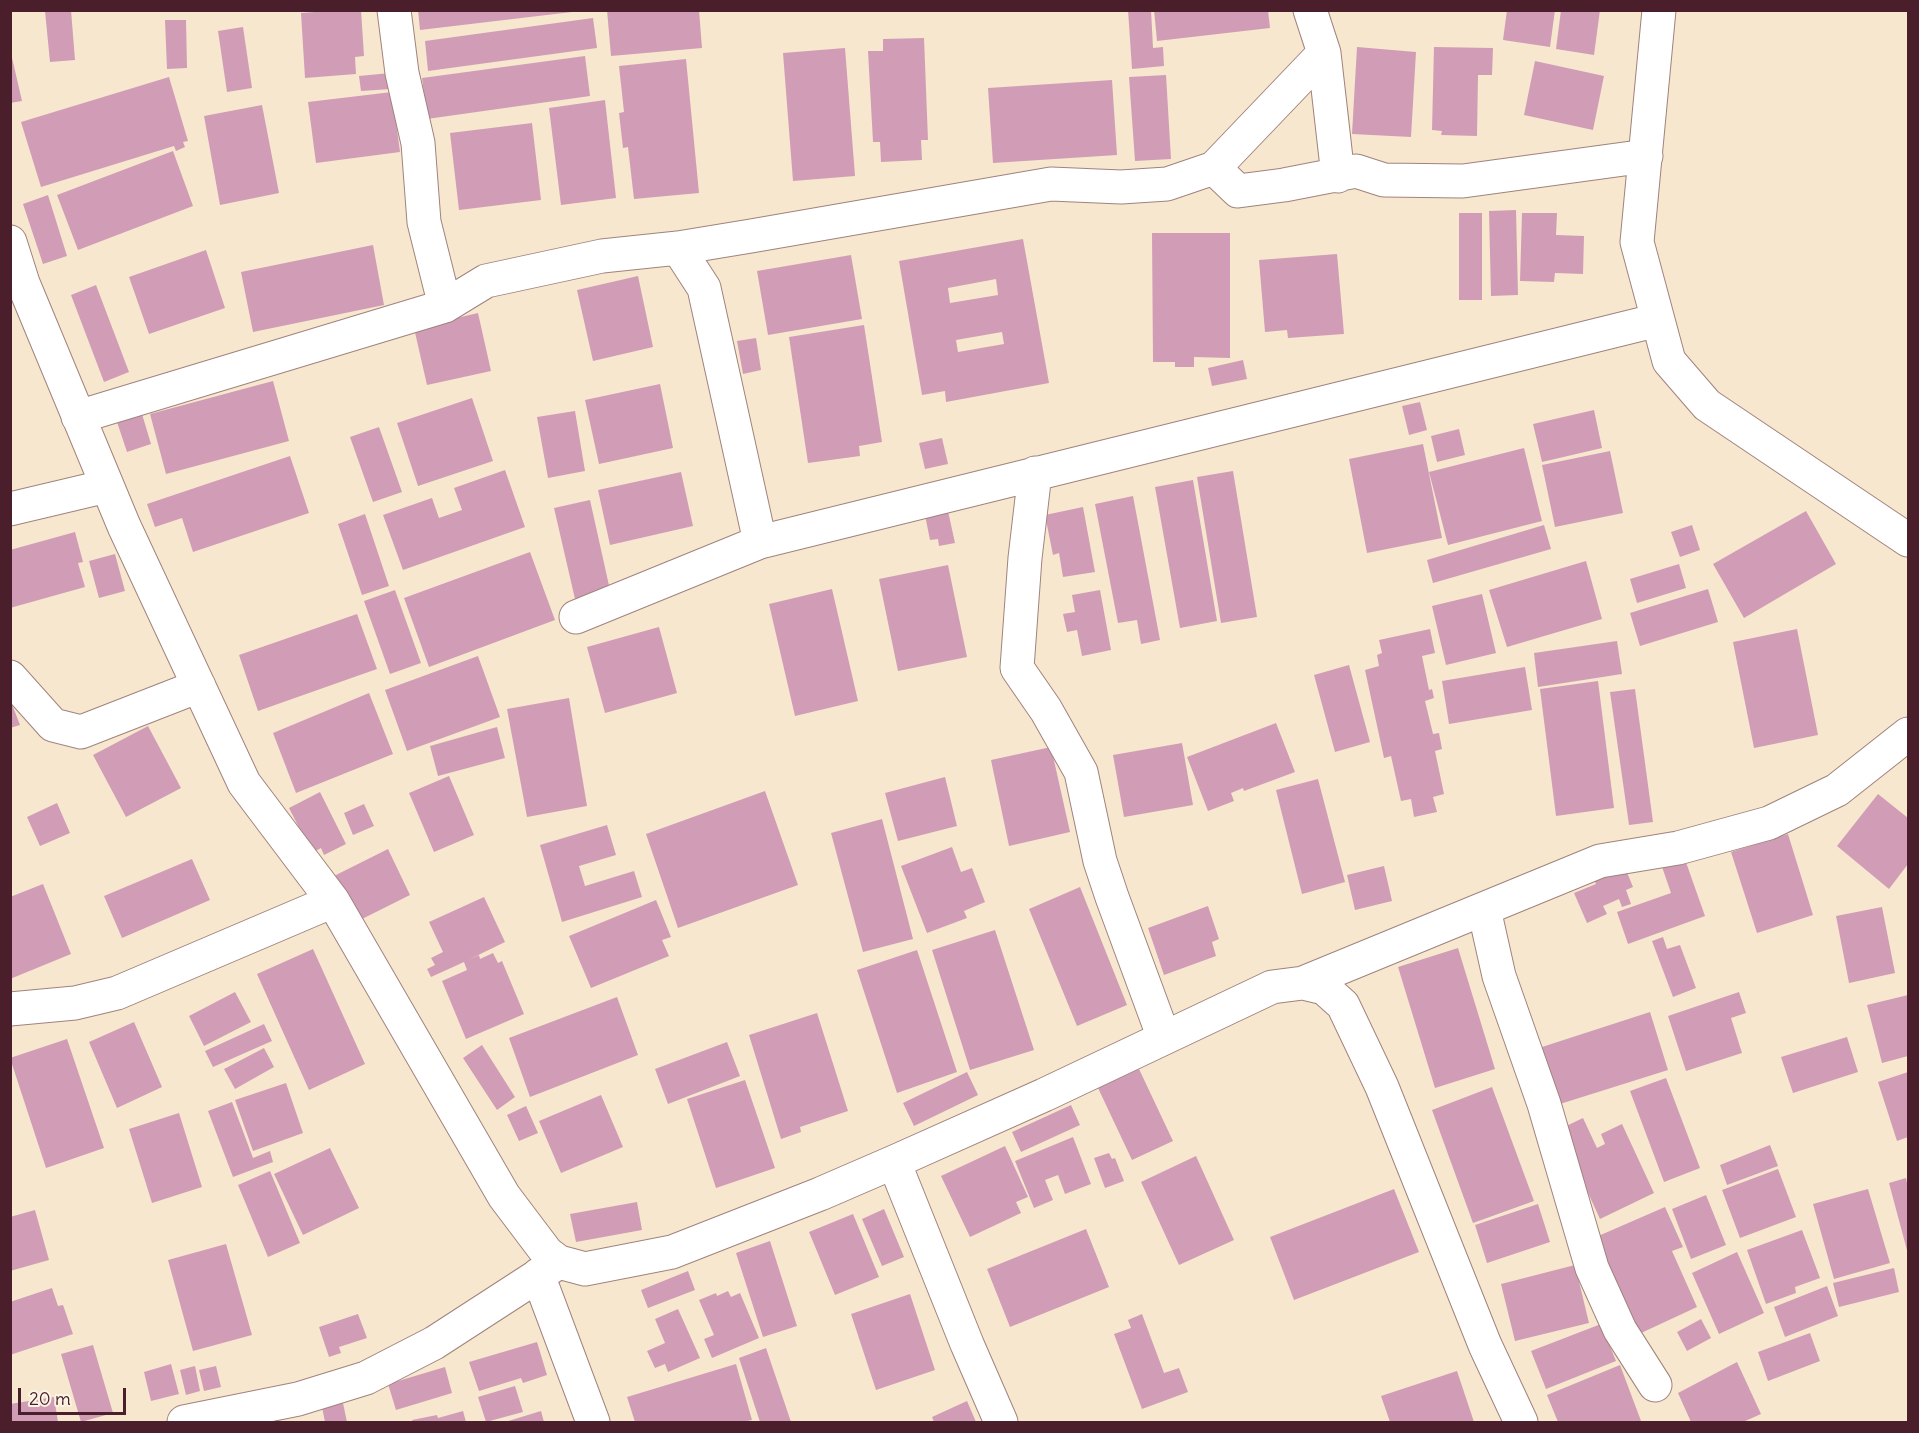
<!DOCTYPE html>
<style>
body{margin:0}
#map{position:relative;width:1919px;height:1433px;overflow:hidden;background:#f7e7cf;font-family:Delius,sans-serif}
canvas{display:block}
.frame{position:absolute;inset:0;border:12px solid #4a1f2b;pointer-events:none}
.scale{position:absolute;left:18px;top:1388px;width:108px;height:27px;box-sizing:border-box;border:3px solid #4a1f2b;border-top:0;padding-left:8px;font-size:18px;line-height:21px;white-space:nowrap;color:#4a1f2b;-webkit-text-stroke:4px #fcf5e5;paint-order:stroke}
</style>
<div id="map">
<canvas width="1919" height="1433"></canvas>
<div class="frame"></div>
<div class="scale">20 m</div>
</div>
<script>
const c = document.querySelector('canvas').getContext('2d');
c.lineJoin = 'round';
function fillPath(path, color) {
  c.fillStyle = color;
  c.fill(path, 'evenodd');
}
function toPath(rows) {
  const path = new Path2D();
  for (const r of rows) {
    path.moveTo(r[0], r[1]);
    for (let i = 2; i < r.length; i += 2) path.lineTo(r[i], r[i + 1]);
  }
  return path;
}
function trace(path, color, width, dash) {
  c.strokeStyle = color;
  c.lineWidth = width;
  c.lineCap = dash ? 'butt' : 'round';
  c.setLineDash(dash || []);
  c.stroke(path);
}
const building = toPath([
 [71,10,75,60,50,62,45,11],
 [341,10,361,10,364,56,355,57,356,74,305,78,301,13],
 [418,10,572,10,572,12,420,30],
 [607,10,699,10,702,48,611,56],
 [1128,10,1151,10,1153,48,1163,47,1164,66,1132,69],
 [1154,10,1268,10,1270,28,1157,41],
 [1507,10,1555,10,1550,47,1503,40],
 [1561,10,1600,10,1594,55,1556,49],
 [593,18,597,48,428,71,425,41],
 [165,20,186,20,187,68,167,69],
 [243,27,252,88,227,92,218,31],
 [924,38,928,140,921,140,922,160,881,162,880,142,873,142,868,51,883,51,883,39],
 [1357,47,1416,52,1411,137,1352,134],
 [1434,47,1493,48,1492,75,1478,75,1477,136,1441,135,1442,131,1432,130],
 [845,48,855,176,793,181,783,53],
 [10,49,22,101,10,103],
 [585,56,590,96,427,119,422,78],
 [686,59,699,193,634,199,628,147,623,148,619,113,624,112,619,66],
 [1535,61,1604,76,1593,130,1524,115],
 [390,73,391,89,361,91,359,76],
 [1166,75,1171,159,1135,161,1129,77],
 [169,77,188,141,183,142,185,147,176,151,174,146,41,187,21,122],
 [1112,80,1117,155,993,163,988,88],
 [392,92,400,152,316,163,308,102],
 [605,100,616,198,561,205,549,108],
 [262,105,279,193,220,205,204,116],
 [532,123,541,200,459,210,450,133],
 [173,151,193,206,78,250,57,195],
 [48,195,67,256,43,264,23,204],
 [1516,210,1518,295,1491,296,1489,211],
 [1459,213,1482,213,1482,300,1459,300],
 [1522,213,1557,213,1556,235,1584,236,1583,274,1555,273,1554,282,1520,281],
 [1152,233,1230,233,1230,358,1194,357,1194,367,1175,367,1175,362,1153,362],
 [1023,239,1049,383,946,402,945,391,922,395,899,261],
 [996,279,998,295,950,303,948,288],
 [1002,332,1004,344,958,352,956,340],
 [373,245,384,305,253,332,241,272],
 [206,250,225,308,149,334,129,277],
 [1337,254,1344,334,1288,338,1287,330,1265,332,1259,260],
 [851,255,862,319,768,335,757,271],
 [638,276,653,347,593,361,577,290],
 [96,285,129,372,104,382,71,295],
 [478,313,491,371,427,385,414,328],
 [864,325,882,442,859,446,860,456,808,463,789,337],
 [756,338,761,370,743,374,737,341],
 [1243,360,1247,379,1212,386,1208,368],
 [273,381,289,441,166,474,150,414],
 [660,384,673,448,599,464,585,400],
 [472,398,493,461,418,486,397,423],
 [1420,402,1427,430,1409,435,1402,406],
 [139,404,151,444,127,452,114,413],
 [1594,410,1602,448,1542,462,1533,424],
 [575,411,585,471,548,478,537,417],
 [379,427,402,492,373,502,350,437],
 [1459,429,1465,455,1437,462,1431,436],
 [942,438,948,464,925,469,919,443],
 [1423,444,1442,538,1367,553,1349,459],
 [1524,448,1542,521,1448,545,1429,472],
 [1610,451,1623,513,1555,527,1542,465],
 [290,456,309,513,193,552,182,518,155,527,147,504],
 [505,470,525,527,403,570,383,515,432,498,439,518,462,510,454,488],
 [1233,471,1257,617,1221,623,1197,477],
 [681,472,693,526,610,545,598,490],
 [1193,480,1217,621,1180,628,1155,487],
 [1133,496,1160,640,1141,644,1137,620,1118,623,1095,504],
 [590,500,610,590,575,599,554,508],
 [1083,507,1095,572,1063,577,1059,553,1053,555,1045,515],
 [948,511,955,543,939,546,938,539,930,540,925,515],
 [1806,511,1836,564,1744,618,1713,564],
 [365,514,389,586,362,595,338,524],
 [1544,525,1551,549,1433,583,1427,560],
 [1692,525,1700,550,1680,557,1671,532],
 [75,532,83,562,78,563,85,587,10,608,10,550],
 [530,552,555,620,429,667,404,598],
 [115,554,125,591,99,598,89,561],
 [1586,561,1602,619,1507,647,1489,590],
 [1679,564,1686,588,1637,603,1630,579],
 [948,565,967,657,898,671,879,579],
 [832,589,858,701,795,716,769,604],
 [1708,589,1718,622,1640,646,1630,613],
 [395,590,421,663,390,674,364,601],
 [1100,590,1111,650,1082,656,1077,630,1067,632,1063,614,1075,612,1072,595],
 [1482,594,1496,653,1446,665,1432,606],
 [357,614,377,669,258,711,239,655],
 [659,627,677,693,605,713,587,647],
 [1430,629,1435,653,1422,656,1429,690,1432,689,1434,698,1425,701,1433,734,1439,733,1442,749,1435,751,1444,794,1433,797,1437,812,1414,817,1411,799,1401,801,1391,756,1384,758,1365,670,1379,666,1377,655,1382,653,1379,640],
 [1797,629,1818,735,1754,748,1733,642],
 [1617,641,1622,674,1538,687,1534,653],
 [478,656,500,717,407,751,385,690],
 [1349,665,1370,742,1335,752,1314,675],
 [1525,667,1532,710,1449,724,1442,681],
 [1598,681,1614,808,1556,816,1540,689],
 [1635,689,1653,822,1629,825,1610,692],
 [369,693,393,754,296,793,273,733],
 [569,698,587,806,527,817,507,709],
 [10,699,20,725,10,728],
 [1276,723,1295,772,1244,791,1243,788,1231,793,1234,801,1208,811,1187,757],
 [148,726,181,788,126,817,93,755],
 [497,727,505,758,438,776,430,746],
 [1182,743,1193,805,1124,817,1113,755],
 [1051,747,1070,832,1009,846,991,760],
 [449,776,474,835,434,852,409,793],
 [945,777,957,826,898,841,885,793],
 [1318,779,1345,882,1302,894,1276,790],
 [765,791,798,885,678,928,646,834],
 [320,792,346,844,324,855,321,848,312,853,289,808],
 [1878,794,1908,818,1908,864,1889,889,1837,846],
 [57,803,70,833,40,846,27,817],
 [364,804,374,826,353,835,344,813],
 [882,819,913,939,863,952,831,833],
 [607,825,616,855,579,866,585,886,634,871,642,897,562,922,540,845],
 [1788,834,1813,915,1757,933,1731,852],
 [952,847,961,872,972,868,985,902,964,911,967,918,927,933,901,866],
 [388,849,410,895,356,922,334,876],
 [1682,851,1705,916,1628,944,1617,912,1671,893,1659,858],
 [192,859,210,900,122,938,104,896],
 [1384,866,1392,901,1355,910,1347,875],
 [1626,870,1633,887,1626,890,1631,904,1622,907,1619,899,1603,906,1607,914,1587,923,1574,893,1596,884,1593,877],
 [43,884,71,954,10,979,10,897],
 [1080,887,1127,1005,1077,1026,1029,909],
 [484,897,505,942,468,960,479,955,480,959,493,953,498,963,502,961,524,1014,466,1039,442,981,467,970,464,962,431,977,427,969,435,965,431,958,443,952,429,922],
 [656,900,671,937,662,940,669,956,591,988,569,936],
 [1208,906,1219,939,1212,942,1216,956,1164,975,1148,928],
 [1882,907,1895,973,1849,983,1836,916],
 [995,930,1034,1050,970,1070,932,950],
 [1663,937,1667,949,1680,945,1696,988,1673,997,1652,941],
 [1458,948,1495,1069,1435,1088,1398,967],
 [313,949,365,1064,309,1090,257,974],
 [917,950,957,1072,897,1093,857,970],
 [235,992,251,1022,204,1046,189,1016],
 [1739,992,1746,1013,1731,1018,1742,1053,1686,1071,1668,1016],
 [1908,995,1908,1056,1882,1063,1867,1005],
 [617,997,638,1055,530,1097,509,1038],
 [1650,1012,1668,1070,1560,1104,1542,1047],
 [817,1013,848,1111,800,1127,801,1132,781,1139,749,1035],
 [134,1022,162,1087,117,1108,89,1042],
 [264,1024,272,1041,213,1067,205,1051],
 [1847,1037,1858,1072,1793,1093,1781,1057],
 [67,1039,104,1148,46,1168,10,1058],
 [727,1042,740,1076,668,1104,655,1069],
 [482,1045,515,1097,497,1110,463,1058],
 [264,1048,274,1067,235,1089,224,1069],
 [1139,1069,1173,1141,1132,1160,1098,1088],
 [967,1072,978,1095,914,1126,903,1103],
 [1908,1072,1908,1137,1897,1141,1878,1082],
 [1666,1078,1700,1168,1664,1182,1630,1091],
 [745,1080,775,1168,716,1188,687,1099],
 [286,1083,303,1133,253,1151,235,1100],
 [1492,1087,1534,1201,1473,1223,1432,1110],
 [601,1095,623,1147,561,1173,539,1121],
 [232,1102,253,1158,270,1151,273,1162,233,1177,208,1111],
 [1071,1105,1080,1125,1021,1152,1012,1132],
 [526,1106,538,1133,519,1141,507,1115],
 [179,1113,202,1187,152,1203,129,1129],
 [1583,1118,1597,1148,1605,1144,1601,1134,1622,1124,1654,1193,1600,1219,1574,1162,1562,1128],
 [1073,1137,1091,1184,1065,1194,1058,1175,1045,1180,1053,1200,1034,1208,1015,1161],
 [1770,1145,1778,1166,1727,1185,1720,1165],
 [1005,1146,1028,1197,1016,1202,1021,1213,970,1237,941,1176],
 [330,1148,359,1208,303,1235,274,1174],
 [1109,1153,1112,1159,1115,1158,1124,1181,1105,1188,1094,1158],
 [1196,1156,1234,1240,1179,1265,1141,1182],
 [1778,1169,1796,1217,1740,1238,1722,1190],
 [270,1171,300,1243,268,1257,238,1185],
 [1906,1178,1908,1188,1908,1254,1889,1183],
 [1394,1189,1419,1252,1294,1300,1270,1237],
 [1868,1189,1890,1263,1834,1279,1813,1204],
 [1706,1195,1726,1245,1691,1259,1672,1209],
 [637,1202,642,1230,576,1242,570,1214],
 [1538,1204,1550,1242,1487,1263,1475,1225],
 [1665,1207,1683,1247,1672,1251,1697,1307,1639,1334,1596,1237],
 [884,1209,904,1257,882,1266,862,1219],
 [35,1210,49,1260,10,1271,10,1217],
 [853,1214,879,1277,835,1295,809,1232],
 [1086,1229,1109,1287,1010,1327,987,1269],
 [1802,1230,1820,1278,1795,1287,1796,1293,1766,1304,1747,1250],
 [770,1241,797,1326,763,1337,736,1253],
 [226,1244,252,1335,193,1351,168,1260],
 [1737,1252,1764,1313,1719,1334,1692,1273],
 [1575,1265,1589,1323,1515,1341,1501,1284],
 [1894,1268,1899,1292,1839,1307,1833,1283],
 [688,1271,695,1290,648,1308,641,1290],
 [1827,1286,1838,1316,1785,1337,1774,1307],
 [52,1288,58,1306,63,1305,73,1334,10,1355,10,1302],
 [728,1291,731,1297,740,1293,759,1338,712,1358,704,1339,714,1335,699,1300,716,1293,717,1296],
 [910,1294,935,1370,876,1390,851,1314],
 [678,1309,700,1358,668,1372,665,1364,655,1368,647,1351,665,1343,655,1319],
 [358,1314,367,1338,339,1347,341,1353,329,1357,319,1327],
 [1142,1314,1164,1373,1179,1368,1188,1392,1142,1409,1114,1334,1131,1328,1128,1320],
 [1701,1319,1711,1338,1687,1351,1677,1332],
 [1601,1324,1616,1361,1546,1389,1531,1351],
 [1810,1333,1820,1361,1768,1381,1758,1352],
 [537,1342,547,1375,523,1383,521,1378,479,1391,469,1362],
 [93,1345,113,1413,81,1422,61,1354],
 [766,1348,791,1422,760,1422,739,1358],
 [1737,1362,1761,1414,1743,1422,1691,1422,1678,1393],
 [171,1364,179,1394,151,1401,144,1372],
 [736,1364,752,1420,742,1422,635,1422,627,1397],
 [1620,1365,1641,1421,1637,1422,1558,1422,1547,1395],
 [195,1366,200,1391,186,1395,180,1370],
 [216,1366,221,1387,204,1391,199,1370],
 [445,1367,452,1393,396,1410,388,1384],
 [1457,1371,1474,1422,1390,1422,1381,1396],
 [515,1386,523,1412,486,1422,478,1397],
 [54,1397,58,1422,11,1422,10,1404],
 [967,1401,976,1422,934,1422,932,1417],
 [343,1403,347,1422,325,1422,322,1407],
 [463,1411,466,1422,413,1422,412,1420,437,1415,438,1418],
 [541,1411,544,1422,505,1422]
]);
const minor = toPath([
 [394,10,402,73,418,143,424,222,445,306],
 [1310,10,1324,53,1338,176],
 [1659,10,1637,242,1669,361,1707,405,1908,540],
 [1214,168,1324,53],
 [10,242,23,283,124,526,244,783,333,901,504,1196,547,1253,559,1262,585,1269,672,1252,820,1194,894,1162,1044,1095,1272,987,1303,983,1324,988,1343,1005,1382,1087,1485,1345,1521,1422],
 [678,248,704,288,760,542,1658,320],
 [78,417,445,306,486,281,602,256,678,248,751,236,1051,184,1121,187,1167,184,1214,168,1238,191,1284,185,1356,171,1384,180,1463,181,1646,156],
 [1035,473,1025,558,1017,668,1046,710,1081,772,1100,861,1112,897,1164,1038],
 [10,509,107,486],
 [576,617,760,542],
 [10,677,53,725,81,732,199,686],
 [1484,909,1499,976,1544,1104,1592,1268,1620,1330,1655,1385],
 [1303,983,1600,861,1678,848,1769,823,1837,790,1908,734],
 [10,1009,75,1003,117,993,333,901],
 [894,1162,967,1344,1001,1422],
 [538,1275,593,1422],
 [184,1422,298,1399,366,1378,434,1343,559,1262]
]);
fillPath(building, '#d19db6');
trace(minor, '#a0837d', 35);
trace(minor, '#fff', 33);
</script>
